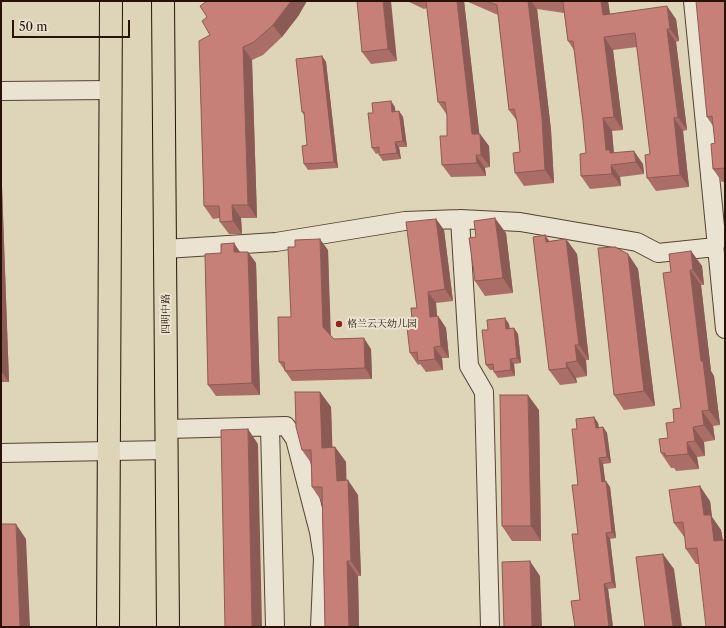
<!DOCTYPE html>
<meta charset="utf-8">
<style>
body{margin:0}
#map{position:relative;width:726px;height:628px;overflow:hidden;background:#ded4b8;font-family:"Libre Caslon Text",serif}
canvas{display:block}
.frame{position:absolute;inset:0;border:2px solid #281206;pointer-events:none}
.scale{position:absolute;left:12px;top:20px;width:118px;height:18px;box-sizing:border-box;border:2px solid #281206;border-top:0;padding-left:5px;font-size:12px;line-height:14px;white-space:nowrap;color:#281206;-webkit-text-stroke:3px #eae3d1;paint-order:stroke}
</style>
<div id="map">
<canvas width="726" height="628"></canvas>
<div class="frame"></div>
<div class="scale">50 m</div>
</div>
<script>
const c = document.querySelector('canvas').getContext('2d');
c.lineJoin = 'round';
function toPath(rows) {
  const path = new Path2D();
  for (const r of rows) {
    path.moveTo(r[0], r[1]);
    for (let i = 2; i < r.length; i += 2) path.lineTo(r[i], r[i + 1]);
  }
  return path;
}
function trace(path, color, width, dash) {
  c.strokeStyle = color;
  c.lineWidth = width;
  c.lineCap = dash ? 'butt' : 'round';
  c.setLineDash(dash || []);
  c.stroke(path);
}
function fillPath(path, color) {
  c.fillStyle = color;
  c.fill(path, 'evenodd');
}
function label(font, color, halo, rows, align = 'center') {
  c.font = font + ' "Libre Caslon Text","Noto Serif SC",serif';
  c.lineWidth = 4;
  c.setLineDash([]);
  c.textBaseline = 'middle';
  c.strokeStyle = halo;
  c.fillStyle = color;
  for (const [text, x, y, turn = 0] of rows) {
    c.save();
    c.translate(x, y);
    c.rotate((+turn || 0) * Math.PI / 180);
    c.textAlign = isNaN(turn) ? turn : align;
    if (halo) c.strokeText(text, 0, 0);
    c.fillText(text, 0, 0);
    c.restore();
  }
}
const minor = toPath([
 [693,1,725,329],
 [1,91,110,90],
 [460,219,469,366,484,392,490,627],
 [165,249,276,242,405,221,460,219,520,222,637,242,658,253,725,246],
 [270,427,275,627],
 [166,429,286,426,295,439,319,532,323,558,320,627],
 [1,453,167,450]
]);
const major = toPath([
 [163,1,168,627],
 [108,627,111,1]
]);
const wall = toPath([
 [357,1,397,61,371,64,362,52],
 [407,1,464,1,479,134,480,134,489,146,490,167,485,168,486,176,451,177,442,165,447,136,447,115,438,102,427,8,424,9],
 [466,1,608,1,610,14,676,19,679,41,676,42,687,130,683,131,689,187,656,191,647,178,650,154,637,47,613,50,623,130,612,131,614,153,643,164,644,174,620,177,621,186,590,189,581,176,586,153,583,121,574,50,568,41,564,13,537,9,551,130,554,183,524,186,515,173,520,152,517,121,509,110,498,15],
 [725,1,725,182,722,182,713,169,715,143,713,126,707,117],
 [299,15,282,37,263,55,252,60,257,218,241,218,242,234,229,234,220,222,220,218,213,219,204,206,199,41],
 [322,56,326,62,338,168,308,170,304,164,307,145,305,116,302,112],
 [395,107,395,112,399,111,403,117,407,147,399,147,401,159,383,161,379,155,379,153,376,154,372,148,373,113],
 [1,159,9,382,1,382],
 [436,219,444,230,453,301,436,303,437,317,438,316,446,328,449,358,442,358,443,370,426,372,420,364,418,365,410,353,412,318,417,308],
 [506,233,513,293,485,296,475,281],
 [566,239,577,254,589,360,586,360,587,376,576,378,577,383,560,385,549,370,549,241],
 [328,250,330,335,334,339,371,349,372,379,292,381,279,362,291,317],
 [691,251,702,266,704,285,701,285,711,371,714,376,720,425,713,426,715,440,704,442,705,456,697,457,699,469,676,471,674,468,671,468,661,453,681,408,671,272],
 [248,252,256,263,260,395,216,396,208,385,221,253],
 [628,254,638,269,655,406,624,410,614,395],
 [509,324,510,329,514,328,518,334,521,363,514,364,515,376,498,378,494,372,494,370,490,370,486,365,488,330],
 [320,392,331,407,332,447,335,447,346,462,346,480,358,495,361,576,358,576,359,627,325,627,322,502,312,487,311,463,302,450],
 [539,410,541,541,512,541,502,526],
 [594,417,598,423,599,428,603,427,607,433,611,463,603,464,605,481,610,487,616,538,610,539,616,588,608,589,613,627,575,627,580,600,578,534,577,429],
 [710,501,712,517,721,530,723,540,698,564,696,564,686,549,685,538,674,523]
]);
const shadedWall = toPath([
 [291,1,307,1,299,15,282,37,273,25],
 [383,1,391,1,397,61,388,49],
 [457,1,464,1,480,139,480,134,489,146,490,167,481,155,472,134],
 [528,1,531,1,537,9,551,130,554,183,545,170],
 [601,1,608,1,612,28,603,15],
 [667,6,676,19,679,41,670,29],
 [667,29,676,42,687,130,678,117],
 [604,37,613,50,623,130,614,117],
 [243,47,252,60,257,218,248,205],
 [322,56,326,62,338,168,334,162],
 [391,101,395,107,396,118,392,112],
 [399,111,403,117,407,147,403,141],
 [603,118,612,131,614,156,606,150],
 [674,118,683,131,689,187,680,175],
 [395,142,399,147,401,159,397,153],
 [634,151,643,164,644,174,636,162],
 [476,155,485,168,486,176,477,163],
 [1,159,9,382,1,371],
 [611,165,620,177,621,186,612,174],
 [232,205,241,218,242,234,233,221],
 [495,218,506,233,513,293,503,278],
 [436,219,444,230,453,301,445,289],
 [545,235,556,250,546,242],
 [320,239,328,250,331,338,323,327],
 [566,239,577,254,589,360,579,345],
 [234,243,242,255,234,252],
 [691,251,702,266,704,285,693,270],
 [248,252,256,263,260,395,252,383],
 [628,254,638,269,655,406,644,391],
 [690,270,701,285,711,371,714,376,720,425,709,410,701,361],
 [428,292,436,303,438,329,430,317],
 [438,316,446,328,449,358,441,346],
 [505,318,509,324,510,335,506,329],
 [514,328,518,334,521,363,517,358],
 [364,338,371,349,372,379,365,368],
 [575,345,586,360,587,376,577,361],
 [434,347,442,358,443,370,435,359],
 [510,359,514,364,515,376,511,370],
 [566,363,576,378,577,383,567,368],
 [320,392,331,407,333,463,322,448],
 [528,395,539,410,541,541,531,526],
 [702,411,713,426,715,440,704,425],
 [594,417,598,423,600,434,596,428],
 [603,427,607,433,611,463,607,457],
 [693,427,704,442,705,456,695,441],
 [248,429,258,444,262,627,252,627],
 [687,442,697,457,699,469,688,454],
 [335,447,346,462,347,496,337,481],
 [599,458,603,464,606,487,602,482],
 [348,480,358,495,361,576,351,561],
 [606,481,610,487,616,538,612,532],
 [700,486,710,501,712,517,721,530,725,556,714,541,704,515],
 [16,524,26,539,30,627,20,627],
 [606,533,610,539,616,588,612,582],
 [663,554,674,569,682,627,673,627],
 [347,561,358,576,359,627,349,627],
 [530,561,540,576,542,627,532,627],
 [604,584,608,589,613,627,609,627]
]);
const building = toPath([
 [207,1,291,1,273,25,254,42,243,47,248,205,232,205,233,221,220,222,219,206,204,206,199,41,210,35,202,21,207,17,200,6,207,1],
 [357,1,383,1,388,49,362,52,357,1],
 [426,1,457,1,472,134,480,134,481,155,476,155,477,163,442,165,440,136,447,136,447,116,445,102,438,102,426,1],
 [486,1,528,1,542,118,545,170,515,173,513,153,520,152,517,121,514,109,509,110,497,5,486,1],
 [557,1,601,1,603,15,667,6,670,29,667,29,678,117,674,118,680,175,647,178,645,155,650,154,635,33,604,37,614,117,603,118,606,150,610,150,610,153,634,151,636,162,611,165,612,174,581,176,580,154,586,153,583,121,573,41,568,41,563,2,557,1],
 [696,1,725,1,725,168,713,169,711,144,715,143,712,116,707,117,696,1],
 [322,56,334,162,304,164,302,146,307,145,304,112,302,112,296,59,322,56],
 [391,101,392,112,399,111,403,141,395,142,397,153,379,155,379,147,372,148,368,113,373,113,372,103,391,101],
 [495,218,503,278,475,281,469,238,476,237,474,221,495,218],
 [436,219,445,289,428,292,430,317,438,316,441,346,434,347,435,359,418,361,417,352,410,353,406,319,412,318,411,308,417,308,406,222,436,219],
 [545,235,546,242,566,239,579,345,575,345,577,361,566,363,567,368,549,370,533,237,545,235],
 [320,239,323,327,334,339,364,338,365,368,285,371,284,362,279,362,278,317,291,317,288,247,295,247,295,240,320,239],
 [234,243,234,252,248,252,252,383,208,385,205,254,221,253,221,244,234,243],
 [615,247,628,254,644,391,614,395,598,248,615,247],
 [724,248,725,248,725,260,724,248],
 [691,251,693,270,690,270,701,361,703,361,709,410,702,411,704,425,693,427,695,441,687,442,688,454,665,456,665,453,661,453,659,439,668,438,666,423,674,422,673,409,681,408,663,273,671,272,669,254,691,251],
 [505,318,506,329,514,328,517,358,510,359,511,370,494,372,493,364,486,365,482,330,488,330,487,320,505,318],
 [295,392,320,392,322,448,335,447,337,481,348,480,351,561,347,561,349,627,325,627,322,487,312,487,311,450,302,450,296,427,295,392],
 [500,395,528,395,531,526,502,526,500,395],
 [594,417,596,428,603,427,607,457,599,458,602,482,606,481,612,532,606,533,612,582,604,584,609,627,575,627,571,601,580,600,572,534,578,534,572,485,578,485,572,429,577,429,576,419,594,417],
 [248,429,252,627,225,627,221,430,248,429],
 [700,486,704,515,711,515,714,541,725,540,725,627,706,627,697,548,686,549,683,522,674,523,669,490,700,486],
 [1,524,16,524,20,627,1,627,1,524],
 [663,554,673,627,645,627,636,557,663,554],
 [530,561,532,627,504,627,502,562,530,561]
]);
const markers = [
 [339,324,4,"#8f2418"]
];
const streetNames = [
 ["四明中路",166,314,-90]
];
const poiNames = [
 ["格兰云天幼儿园",347,324]
];
trace(minor, '#564232', 20);
trace(major, '#281206', 24);
trace(minor, '#eae3d1', 18);
trace(major, '#ded4b8', 22);
fillPath(wall, '#ab6e67');
fillPath(shadedWall, '#8b5a54');
fillPath(building, '#c78078');
trace(building, '#8b5a54', 1);
for (const [x, y, r, color] of markers) {
  const dot = new Path2D();
  dot.arc(x, y, r, 0, 2 * Math.PI);
  c.fillStyle = color;
  c.fill(dot);
  trace(dot, '#eae3d1', 1.5);
}
label('10px', '#281206', '#eae3d1', streetNames);
label('10px', '#281206', '#eae3d1', poiNames, 'left');
</script>
